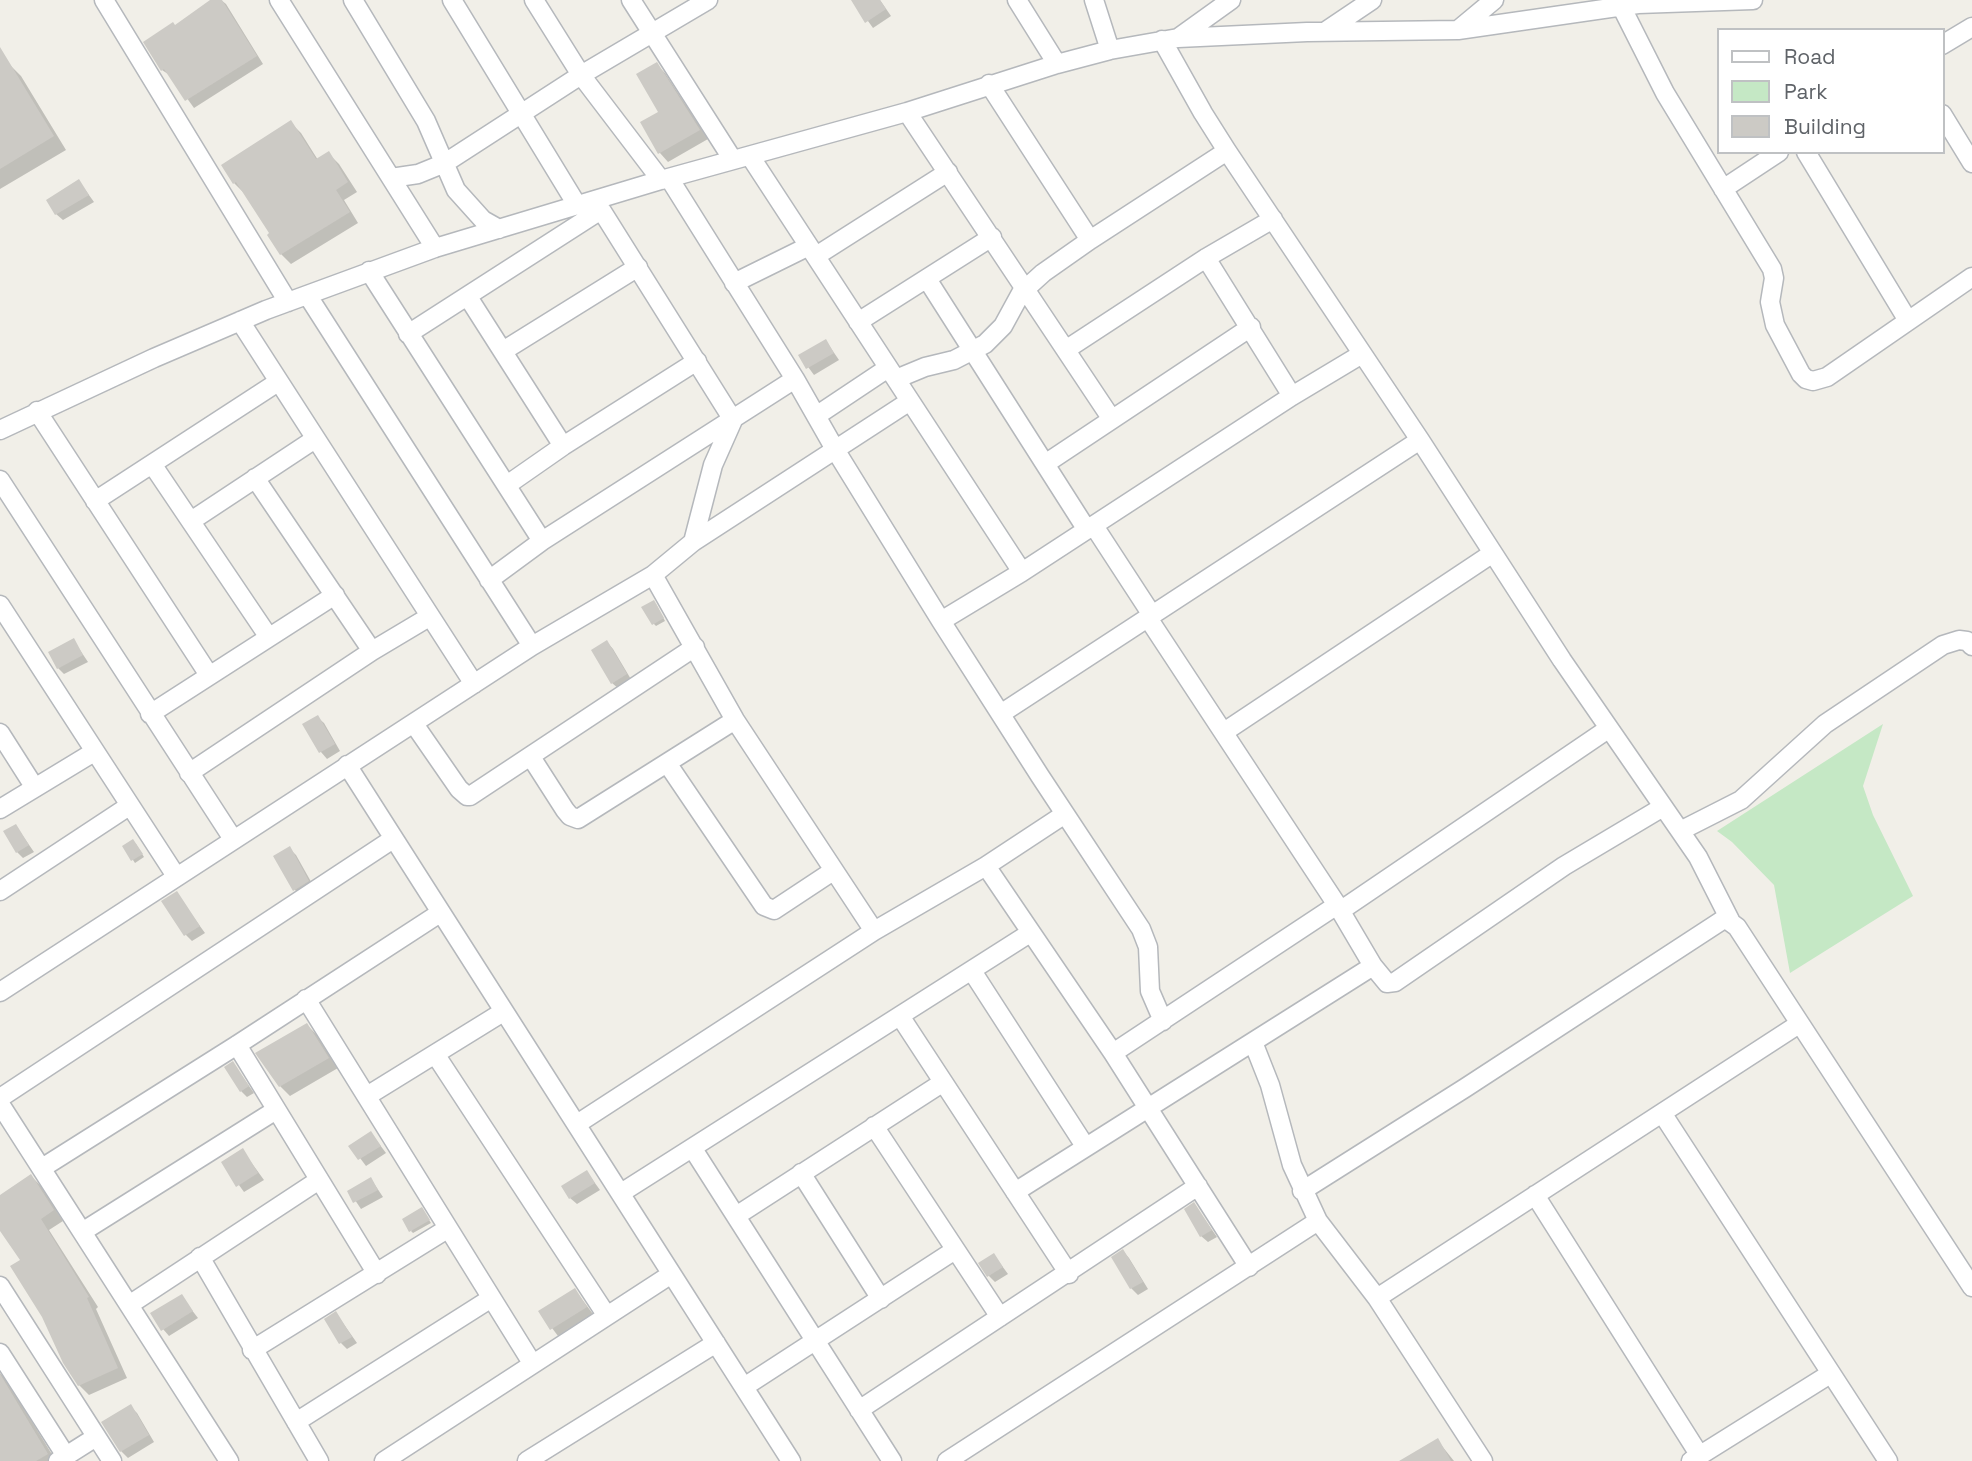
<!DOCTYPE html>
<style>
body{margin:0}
#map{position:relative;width:1972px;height:1461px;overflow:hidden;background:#f1efe8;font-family:"Space Grotesk",sans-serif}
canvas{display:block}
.legend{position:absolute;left:1717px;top:28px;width:228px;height:126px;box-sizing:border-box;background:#fff;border:2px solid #bfc1c3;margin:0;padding:9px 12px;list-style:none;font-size:21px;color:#5f6368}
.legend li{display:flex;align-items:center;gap:14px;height:35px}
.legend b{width:35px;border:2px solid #bfc1c3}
</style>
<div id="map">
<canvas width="1972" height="1461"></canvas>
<ul class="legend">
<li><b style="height:9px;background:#fff"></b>Road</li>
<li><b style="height:19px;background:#c5e8c5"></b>Park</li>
<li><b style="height:19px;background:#cccac5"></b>Building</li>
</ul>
</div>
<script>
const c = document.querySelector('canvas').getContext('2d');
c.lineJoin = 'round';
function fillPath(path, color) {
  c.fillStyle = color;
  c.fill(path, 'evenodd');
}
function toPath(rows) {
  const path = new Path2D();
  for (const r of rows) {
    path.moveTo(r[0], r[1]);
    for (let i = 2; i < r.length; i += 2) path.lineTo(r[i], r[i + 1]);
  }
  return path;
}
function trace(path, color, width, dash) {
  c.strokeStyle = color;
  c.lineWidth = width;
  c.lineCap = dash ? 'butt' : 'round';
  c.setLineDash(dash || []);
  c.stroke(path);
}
const green = toPath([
 [1883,724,1863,786,1873,815,1913,896,1790,973,1774,885,1732,842,1717,831]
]);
const shadow = toPath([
 [214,0,221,0,226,4,263,64,194,108,171,76,162,70,176,27],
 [853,0,880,0,891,16,873,28],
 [8,63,21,76,66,150,0,189,0,68],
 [656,64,665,73,708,139,668,162,660,153],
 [291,123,301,133,318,160,329,154,339,164,357,192,344,200,358,223,291,264,281,254,271,234,244,193,234,183],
 [79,181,94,202,63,220,56,214],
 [826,341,839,360,814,375,800,356],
 [656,604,665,621,656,626,654,624],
 [74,641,88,662,64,674,58,668],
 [607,642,613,649,632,681,619,689,612,683],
 [317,717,324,723,340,751,327,759,321,752,304,724],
 [16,826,34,852,23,858,17,852],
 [136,844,144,857,135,863,133,860],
 [290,849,296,855,314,887,301,896,295,890,276,857],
 [176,893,205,933,192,941,186,935],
 [307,1025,317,1035,338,1068,290,1096,280,1086],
 [233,1063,254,1093,247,1097,241,1091],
 [371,1133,386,1153,366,1166,351,1146],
 [243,1151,264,1180,244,1192,223,1163],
 [587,1172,600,1190,577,1204,570,1198],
 [31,1176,41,1186,63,1221,49,1230,98,1307,96,1309,127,1378,89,1395,79,1385,22,1261,0,1228,0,1197],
 [371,1179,383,1197,361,1209,349,1191],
 [1194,1204,1217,1237,1208,1242,1201,1236],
 [424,1212,431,1223,413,1233,411,1231],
 [1123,1251,1129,1258,1148,1289,1138,1295,1131,1288],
 [994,1255,1008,1274,995,1282,988,1275],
 [575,1290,593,1314,558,1336,540,1312],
 [181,1296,198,1318,169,1336,163,1329],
 [336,1313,357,1343,347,1349,341,1343],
 [0,1373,6,1379,56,1461,0,1461],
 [130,1406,137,1413,154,1442,128,1458,121,1451],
 [1438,1441,1454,1461,1403,1461]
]);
const building = toPath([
 [210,0,222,0,257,56,185,101,164,69,161,71,143,42,173,22,175,25],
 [851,0,880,0,886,9,865,23],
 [0,47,54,136,0,169],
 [657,62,700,130,658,154,640,122,658,112,636,74],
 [291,120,316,159,329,151,348,182,336,190,350,212,280,255,267,235,269,233,236,182,233,184,221,165],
 [79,179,89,195,55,215,46,200],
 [826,339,834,353,806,369,798,355],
 [654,600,664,618,652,625,641,607],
 [74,638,83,655,57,669,48,652],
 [607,640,627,674,611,684,591,650],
 [318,715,335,744,319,753,302,724],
 [16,824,29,845,16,853,3,831],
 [133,839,143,854,131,861,122,846],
 [290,846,309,881,293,891,273,856],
 [177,891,200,926,184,936,161,901],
 [307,1023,329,1058,279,1087,255,1053],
 [233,1061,249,1086,240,1092,224,1067],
 [371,1131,381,1146,358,1160,348,1146],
 [243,1148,258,1173,236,1187,221,1162],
 [587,1170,595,1183,569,1199,561,1186],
 [31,1174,54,1210,41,1219,89,1297,87,1298,118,1368,78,1386,63,1363,42,1317,10,1266,20,1260,0,1231,0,1195],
 [371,1177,378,1190,353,1203,347,1191],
 [1194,1202,1212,1230,1200,1237,1184,1209],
 [422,1207,430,1220,409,1232,402,1219],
 [1123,1249,1143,1282,1130,1289,1111,1257],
 [994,1253,1003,1267,987,1277,978,1263],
 [575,1288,587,1307,550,1330,538,1311],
 [182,1294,193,1311,161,1331,150,1313],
 [336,1311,352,1337,339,1344,324,1319],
 [0,1374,48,1454,36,1461,0,1461],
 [131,1404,149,1435,120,1452,101,1422],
 [1438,1438,1451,1461,1399,1461]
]);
const minor = toPath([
 [104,0,288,302],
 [279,0,435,248],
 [353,0,426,121,456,190,483,220,499,229],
 [452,0,577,205],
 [534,0,581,75,661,180],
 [631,0,733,160],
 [1017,0,1057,64],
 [1094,0,1110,50],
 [1618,0,1665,93,1772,269,1774,278,1770,302,1775,325,1801,374,1806,379,1813,381,1827,377,1972,277],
 [1458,30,1494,0],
 [1326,31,1372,0],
 [1178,38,1231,0],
 [1162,40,1203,113,1227,151,1420,440,1562,660,1698,857,1730,920],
 [1942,45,1972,27],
 [989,84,1090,240],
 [907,112,1111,418],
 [1942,114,1972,163],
 [1806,152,1907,319],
 [750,156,1022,572],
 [391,178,418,174,445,163,581,75,708,0],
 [669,178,795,379,836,451,941,621,1040,776,1141,929,1148,947,1150,991,1163,1021],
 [1723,189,1779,152],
 [595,200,733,420,713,465,693,542],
 [816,256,948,172],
 [1206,258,1292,396],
 [369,271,542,541],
 [927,279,1087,530],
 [734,283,809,246],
 [308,296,532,646],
 [468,297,563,446],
 [240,321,474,684],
 [858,322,992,237],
 [408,334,601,210],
 [1067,349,1206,258,1273,219],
 [503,351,638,267],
 [896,379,925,367,954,360,985,344,1003,326,1021,293,1043,273,1090,240,1227,151],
 [37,411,209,675],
 [816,416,888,368],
 [0,430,154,358,266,310,435,248,661,180,907,112,1057,64,1110,50,1178,38,1307,32,1458,30,1638,4,1753,0],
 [152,464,268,636],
 [1045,464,1251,327],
 [255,478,372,651],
 [0,480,233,839],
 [507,485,563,446,697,361],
 [95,501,278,382],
 [191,521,315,439],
 [1094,526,1152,615],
 [653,575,735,720,874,931],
 [489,580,542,541,795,379],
 [0,605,176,876],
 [1148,618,1337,905,1373,966,1387,983,1395,982,1564,866,1663,807],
 [941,621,1022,572,1292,396,1362,354],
 [1002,713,1420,440],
 [150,714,335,595],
 [414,724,459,789,467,796,470,796,695,647],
 [1224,732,1493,553],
 [0,733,35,788],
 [531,757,565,810,570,816,578,819,735,720],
 [667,763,764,906,774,910,833,871],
 [347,765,791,1461],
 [189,773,372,651,429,617],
 [0,809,94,752],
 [1680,831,1741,800,1825,724,1943,645,1959,640,1967,641,1972,646],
 [986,866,1113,1053,1249,1267],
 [0,891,129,806],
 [1340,911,1608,729],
 [972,971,1085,1146],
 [0,992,532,646,653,575,693,542,910,401],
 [306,999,532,1363],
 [900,1016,1069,1274],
 [1253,1042,1270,1085,1292,1165,1318,1221,1377,1298,1483,1461],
 [237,1045,377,1274],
 [1113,1053,1337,905],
 [435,1054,607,1316],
 [367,1096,503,1012],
 [0,1098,393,839],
 [0,1104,229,1461],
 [1662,1113,1888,1461],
 [577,1124,874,931,986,866,1065,814],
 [874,1126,1000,1317],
 [693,1149,892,1461],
 [42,1168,237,1045,440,913],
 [801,1173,881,1299],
 [1302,1191,1465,1088,1721,921,1726,919,1737,927,1972,1287],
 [1015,1192,1373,966],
 [621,1193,1030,933],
 [1535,1195,1700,1456],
 [736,1216,942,1083],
 [82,1232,276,1110],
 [200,1257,319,1461],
 [0,1286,112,1461],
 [1377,1298,1799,1024],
 [129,1305,319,1180],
 [252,1350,447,1229],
 [0,1353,66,1456],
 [744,1387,955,1250],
 [859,1410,1198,1186],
 [296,1422,490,1299],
 [58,1461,96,1437],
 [384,1461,670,1275],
 [527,1461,716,1343],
 [947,1461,1318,1221],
 [1691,1461,1830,1374]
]);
fillPath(green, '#c5e8c5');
fillPath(shadow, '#0003');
fillPath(building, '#cccac5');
trace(minor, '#b5b8bc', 21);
trace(minor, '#fff', 18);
</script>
